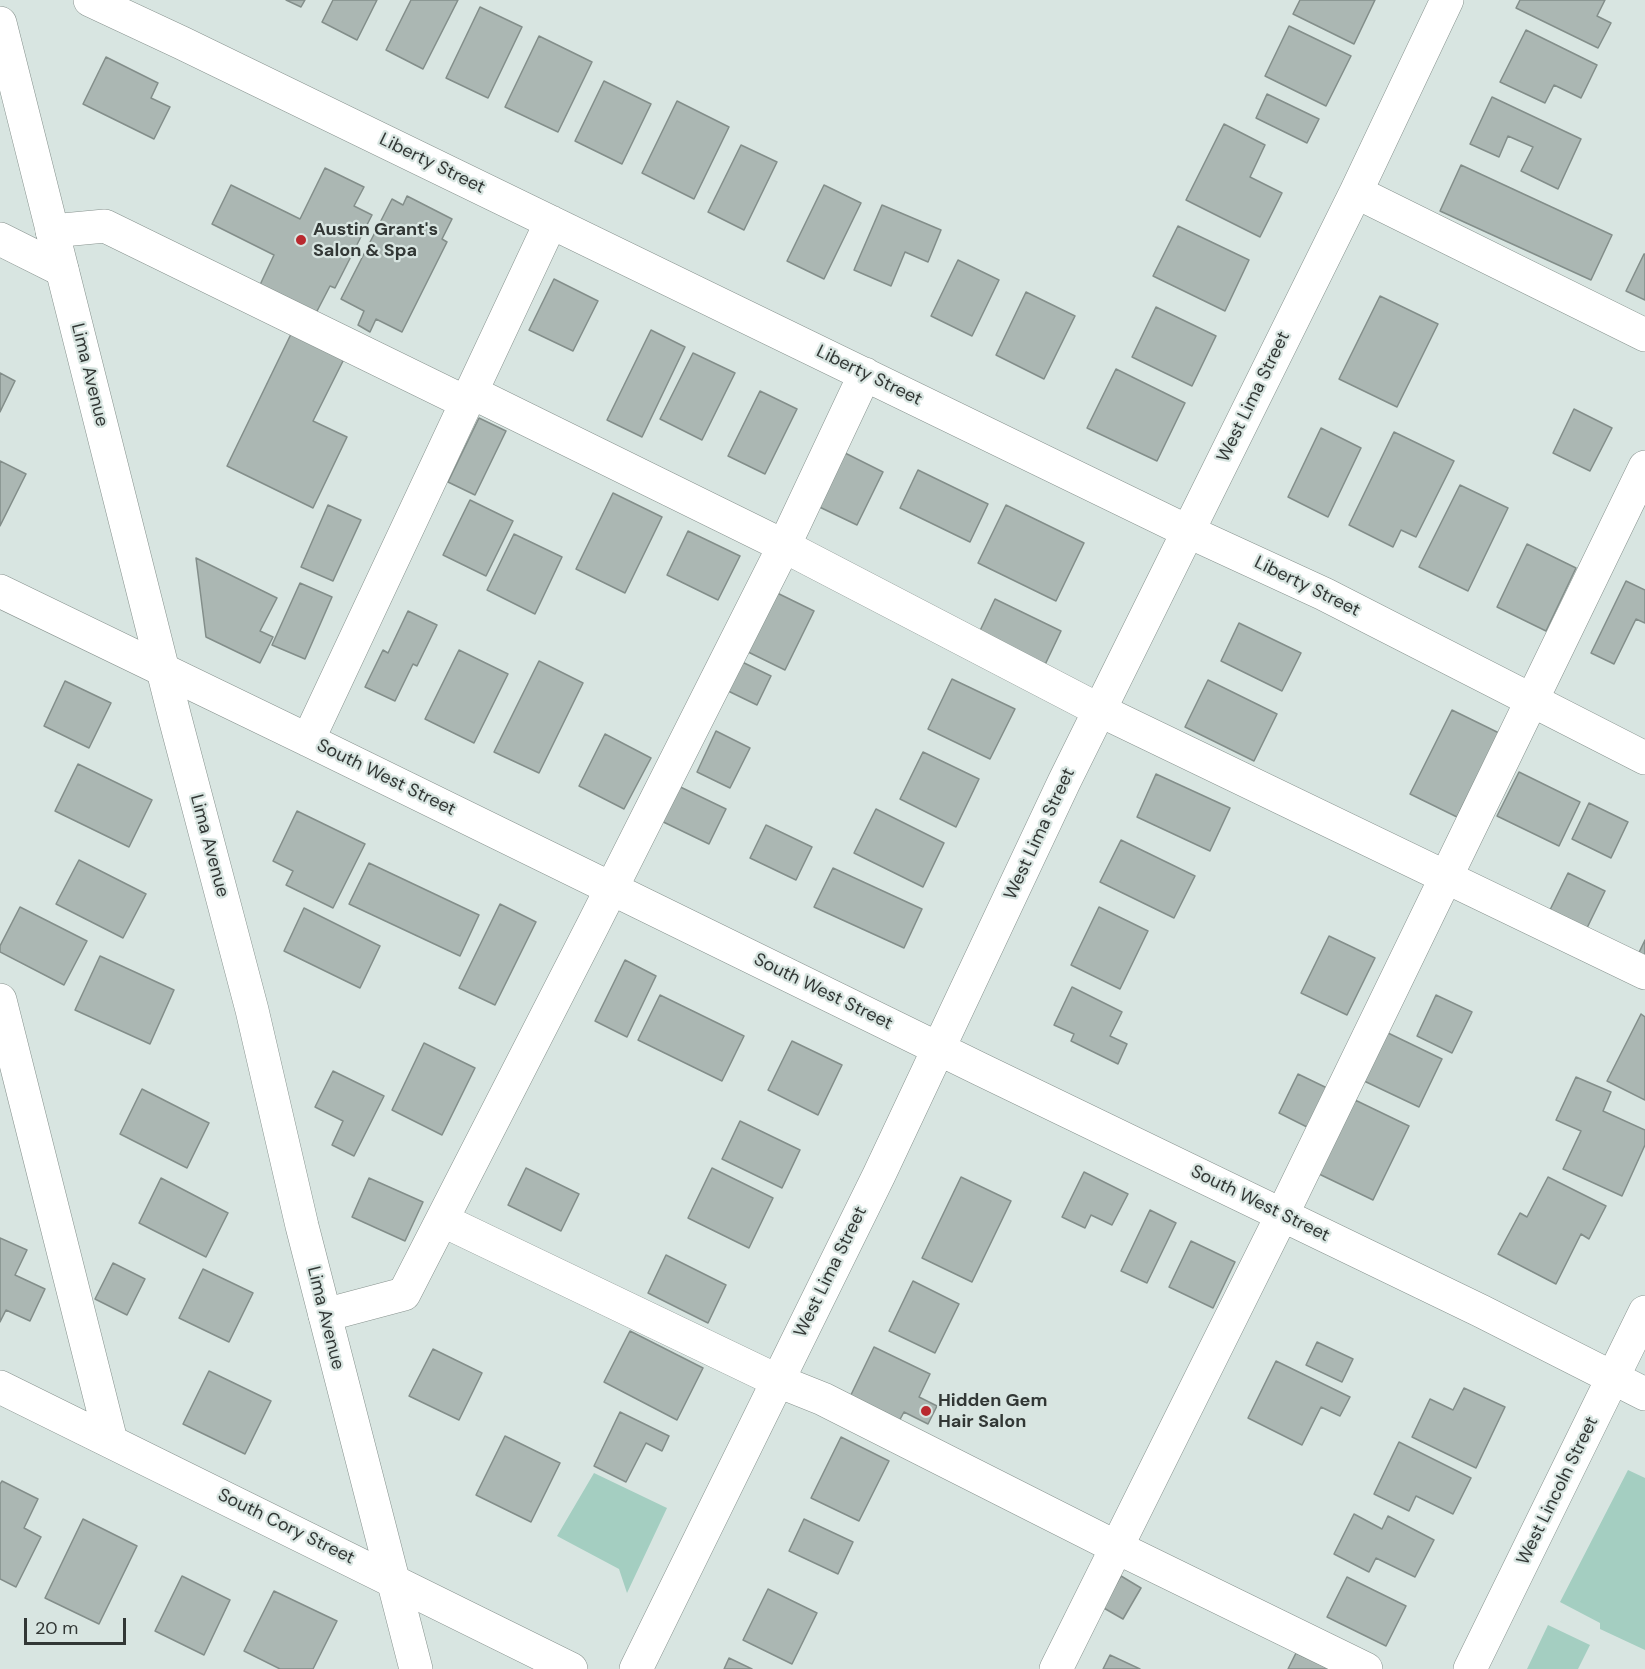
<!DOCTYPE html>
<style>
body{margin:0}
#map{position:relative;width:1645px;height:1669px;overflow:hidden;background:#d8e5e1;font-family:"DM Sans",sans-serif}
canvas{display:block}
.scale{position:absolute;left:24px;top:1618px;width:102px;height:27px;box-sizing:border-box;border:3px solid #323735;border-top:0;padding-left:8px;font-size:18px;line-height:21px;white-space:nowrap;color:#323735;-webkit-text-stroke:4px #d8e5e1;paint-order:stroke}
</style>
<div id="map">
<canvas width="1645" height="1669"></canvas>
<div class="scale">20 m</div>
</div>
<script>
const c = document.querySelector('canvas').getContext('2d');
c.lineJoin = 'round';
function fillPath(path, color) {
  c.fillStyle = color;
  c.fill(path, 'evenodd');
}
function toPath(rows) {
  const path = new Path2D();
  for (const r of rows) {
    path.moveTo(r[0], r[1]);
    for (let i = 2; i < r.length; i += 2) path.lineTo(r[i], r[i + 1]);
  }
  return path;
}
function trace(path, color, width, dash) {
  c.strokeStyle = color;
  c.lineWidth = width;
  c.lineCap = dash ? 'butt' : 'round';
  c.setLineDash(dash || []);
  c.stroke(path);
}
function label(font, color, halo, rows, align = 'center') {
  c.font = font + ' "DM Sans",sans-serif';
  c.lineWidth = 4.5;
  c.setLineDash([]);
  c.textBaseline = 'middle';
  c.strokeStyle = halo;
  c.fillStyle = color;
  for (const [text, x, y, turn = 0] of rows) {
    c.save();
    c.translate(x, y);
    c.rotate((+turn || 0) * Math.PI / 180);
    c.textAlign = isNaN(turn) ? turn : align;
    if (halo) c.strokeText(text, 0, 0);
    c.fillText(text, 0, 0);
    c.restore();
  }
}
const green = toPath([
 [1628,1470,1645,1478,1645,1650,1600,1629,1600,1623,1560,1602],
 [594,1473,667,1508,627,1593,619,1569,557,1536],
 [1548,1625,1590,1645,1578,1669,1527,1669]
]);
const building = toPath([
 [286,0,305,0,301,7,286,0],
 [333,0,377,0,357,40,322,22,333,0],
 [411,0,458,0,423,69,386,50,411,0],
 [1300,0,1375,0,1354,44,1293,14,1300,0],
 [1520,0,1605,0,1597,16,1611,23,1598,48,1516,8,1520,0],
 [480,7,522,27,488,98,446,78,480,7],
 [1289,26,1351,56,1326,106,1265,76,1289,26],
 [1526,30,1597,65,1581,98,1554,85,1545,103,1500,82,1526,30],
 [539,36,592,62,558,132,505,107,539,36],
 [106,57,158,83,151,98,170,107,154,139,83,104,106,57],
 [604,81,651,104,622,164,575,141,604,81],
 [1267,94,1319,119,1307,143,1256,118,1267,94],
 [1492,97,1581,139,1558,189,1521,171,1533,147,1508,136,1499,157,1470,144,1492,97],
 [677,101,729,127,694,199,642,173,677,101],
 [1224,124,1265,145,1250,177,1282,193,1260,237,1186,200,1224,124],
 [741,145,777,162,744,230,708,212,741,145],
 [1461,165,1612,235,1591,280,1440,211,1461,165],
 [325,168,364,187,354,206,372,215,335,288,330,286,315,315,259,287,274,255,212,224,231,185,300,219,325,168],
 [824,185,861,203,824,279,787,261,824,185],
 [407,196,452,219,442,239,447,242,402,332,376,319,370,332,358,325,364,311,341,299,392,199,403,205,407,196],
 [882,205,941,230,928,262,905,252,891,286,854,270,882,205],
 [1178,226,1249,260,1225,311,1153,276,1178,226],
 [1644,254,1645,254,1645,300,1626,291,1644,254],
 [958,260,999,280,972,336,931,316,958,260],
 [554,279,598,301,573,351,529,330,554,279],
 [1026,292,1075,316,1044,379,996,355,1026,292],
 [1380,296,1438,324,1397,407,1339,379,1380,296],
 [1156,307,1216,336,1192,386,1132,357,1156,307],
 [651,330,685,347,642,437,607,420,651,330],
 [292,332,345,357,313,421,347,437,313,508,227,466,292,332],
 [693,353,735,373,702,440,660,419,693,353],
 [1116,369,1185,403,1157,461,1087,428,1116,369],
 [0,373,15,381,0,412,0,373],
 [760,391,797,409,765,474,728,456,760,391],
 [1574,409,1612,428,1590,471,1553,453,1574,409],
 [479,418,506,431,475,495,448,482,479,418],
 [1321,428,1361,448,1328,517,1288,497,1321,428],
 [1394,432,1454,461,1416,537,1401,530,1393,547,1349,525,1394,432],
 [835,448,883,472,857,525,809,502,835,448],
 [0,461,26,474,0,526,0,461],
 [918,470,988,504,970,542,900,508,918,470],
 [1460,485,1508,508,1468,591,1419,567,1460,485],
 [613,493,662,517,625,593,576,569,613,493],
 [470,500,513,521,486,576,443,555,470,500],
 [328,505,361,520,333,581,301,567,328,505],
 [1006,505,1084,543,1056,601,978,563,1006,505],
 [688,531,740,556,718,600,667,575,688,531],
 [514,534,562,557,535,614,487,590,514,534],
 [1527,544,1576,568,1546,631,1497,607,1527,544],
 [196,558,277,598,260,631,273,637,260,663,206,637,196,558],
 [1626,581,1645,590,1645,623,1636,619,1614,664,1591,653,1626,581],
 [300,583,332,597,305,659,272,645,300,583],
 [771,590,814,611,785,670,742,649,771,590],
 [995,599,1061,631,1043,669,977,637,995,599],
 [408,611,437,625,417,666,413,664,395,701,365,687,383,650,388,653,408,611],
 [1239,623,1301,653,1282,691,1221,661,1239,623],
 [459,650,508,674,474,743,425,719,459,650],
 [738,660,771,676,757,705,724,689,738,660],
 [539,661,583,683,539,773,494,752,539,661],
 [952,679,1015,709,990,759,928,729,952,679],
 [1208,680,1277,714,1254,761,1185,727,1208,680],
 [65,681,111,703,89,748,44,726,65,681],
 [1452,710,1499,733,1457,817,1410,794,1452,710],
 [716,731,750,748,730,788,697,772,716,731],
 [605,734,651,758,624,809,579,786,605,734],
 [923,752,979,779,956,827,900,799,923,752],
 [78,764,152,800,129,847,55,811,78,764],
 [1519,772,1580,802,1559,846,1497,816,1519,772],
 [1156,774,1230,808,1210,851,1137,817,1156,774],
 [670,782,726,809,709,844,653,817,670,782],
 [1589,803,1628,822,1611,858,1572,839,1589,803],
 [876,809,944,843,923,887,854,853,876,809],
 [297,811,365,844,333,908,286,885,293,871,273,861,297,811],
 [766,825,812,847,796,880,750,858,766,825],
 [1121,840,1195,876,1174,918,1100,882,1121,840],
 [79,860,146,894,123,938,56,904,79,860],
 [369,863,479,915,460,956,349,904,369,863],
 [833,868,922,909,904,948,814,907,833,868],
 [1568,873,1605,891,1586,930,1549,912,1568,873],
 [500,904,536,922,495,1005,459,988,500,904],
 [20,907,87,941,64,985,0,952,0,946,20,907],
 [1099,907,1148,931,1120,989,1071,965,1099,907],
 [304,908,380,946,360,988,284,951,304,908],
 [1329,936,1375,958,1347,1015,1301,993,1329,936],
 [1645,940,1645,968,1634,963,1645,940],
 [100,956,174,990,150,1044,75,1010,100,956],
 [625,960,656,976,627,1037,595,1021,625,960],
 [1072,987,1122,1012,1110,1036,1127,1044,1118,1064,1071,1041,1074,1034,1054,1025,1072,987],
 [660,995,744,1036,722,1081,638,1040,660,995],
 [1436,995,1472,1012,1452,1053,1417,1036,1436,995],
 [1641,1014,1645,1017,1645,1100,1607,1081,1641,1014],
 [1386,1032,1442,1059,1419,1107,1362,1080,1386,1032],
 [792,1041,842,1065,818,1115,768,1090,792,1041],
 [424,1043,475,1068,442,1135,392,1110,424,1043],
 [333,1071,384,1096,354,1156,332,1145,343,1121,315,1107,333,1071],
 [1298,1074,1327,1088,1307,1127,1279,1113,1298,1074],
 [1576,1077,1611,1092,1603,1111,1645,1130,1645,1145,1622,1196,1563,1169,1581,1131,1556,1120,1576,1077],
 [142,1089,209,1123,187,1168,120,1134,142,1089],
 [1355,1100,1409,1126,1373,1200,1319,1174,1355,1100],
 [740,1121,800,1150,782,1188,722,1159,740,1121],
 [526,1168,579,1194,561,1231,508,1205,526,1168],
 [712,1168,773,1198,749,1248,688,1218,712,1168],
 [1084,1172,1128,1194,1112,1225,1091,1215,1085,1228,1062,1217,1084,1172],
 [961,1177,1011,1201,972,1282,922,1258,961,1177],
 [1548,1177,1606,1206,1589,1239,1581,1234,1556,1284,1498,1254,1520,1213,1527,1217,1548,1177],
 [161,1178,228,1213,206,1257,139,1223,161,1178],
 [369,1178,423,1202,405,1241,352,1217,369,1178],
 [1150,1210,1176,1223,1147,1283,1121,1271,1150,1210],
 [0,1238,27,1250,15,1275,45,1289,30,1321,6,1310,0,1322,0,1238],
 [1191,1241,1235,1262,1213,1308,1169,1287,1191,1241],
 [666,1255,726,1285,708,1323,648,1293,666,1255],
 [113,1263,145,1279,127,1315,95,1299,113,1263],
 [203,1269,253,1293,229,1342,179,1318,203,1269],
 [913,1281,959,1304,935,1353,889,1331,913,1281],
 [630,1331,703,1368,677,1420,604,1382,630,1331],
 [1317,1342,1353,1359,1342,1382,1306,1365,1317,1342],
 [874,1347,930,1374,919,1397,937,1406,928,1424,904,1412,897,1425,848,1401,874,1347],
 [433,1349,482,1373,459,1420,409,1396,433,1349],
 [1276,1361,1350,1397,1340,1416,1321,1407,1302,1445,1248,1418,1276,1361],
 [209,1371,271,1401,245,1454,183,1424,209,1371],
 [1464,1388,1505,1407,1476,1468,1412,1437,1430,1399,1453,1410,1464,1388],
 [620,1412,669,1436,662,1451,646,1443,626,1482,594,1466,620,1412],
 [505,1436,560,1463,531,1522,476,1495,505,1436],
 [841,1437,889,1461,859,1521,811,1498,841,1437],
 [1399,1442,1471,1478,1453,1514,1416,1496,1409,1511,1374,1494,1399,1442],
 [2,1481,38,1499,24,1528,41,1537,16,1587,0,1579,0,1484,2,1481],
 [1354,1514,1382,1529,1388,1516,1434,1540,1415,1577,1376,1558,1369,1572,1334,1554,1354,1514],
 [83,1519,137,1546,99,1624,45,1598,83,1519],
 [804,1519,853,1542,838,1574,789,1551,804,1519],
 [182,1576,230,1600,204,1655,155,1631,182,1576],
 [1121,1576,1141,1588,1123,1619,1102,1607,1121,1576],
 [1347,1577,1406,1606,1386,1646,1327,1617,1347,1577],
 [768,1589,817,1613,792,1664,743,1640,768,1589],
 [274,1591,337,1621,313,1669,280,1669,244,1651,274,1591],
 [1296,1653,1330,1669,1288,1669,1296,1653],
 [1110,1655,1140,1669,1103,1669,1110,1655],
 [729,1658,752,1669,724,1669,729,1658]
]);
const minor = toPath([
 [90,0,182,43,1187,531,1324,594,1645,758],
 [1356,192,1645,335],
 [52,231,105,226,467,403],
 [0,239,62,270],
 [471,392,784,546,1099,710,1645,973],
 [0,591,308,740,982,1070,1481,1311,1645,1394],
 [308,740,551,222],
 [0,1000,111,1441],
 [442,1220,778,1381,823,1399,1116,1547,1366,1669],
 [325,1315,404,1294,593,925,784,546,865,374],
 [0,1387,571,1669],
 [636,1669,879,1175,1064,782,1356,192,1447,0],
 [1056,1669,1282,1215,1645,467],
 [1470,1669,1645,1312]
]);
const major = toPath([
 [0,23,175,718,252,1010,302,1226,416,1669]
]);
const markers = [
 [301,240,6,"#b9292f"],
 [926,1411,6,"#b9292f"]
];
const streetNames = [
 ["Liberty Street",432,164,26],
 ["Lima Avenue",89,375,76],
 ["Liberty Street",869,376,26],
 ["West Lima Street",1254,397,-64],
 ["Liberty Street",1307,587,26],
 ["South West Street",386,778,26],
 ["West Lima Street",1040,834,-65],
 ["Lima Avenue",209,846,75],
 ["South West Street",823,992,26],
 ["South West Street",1260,1204,26],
 ["West Lima Street",831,1272,-64],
 ["Lima Avenue",325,1318,76],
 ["West Lincoln Street",1558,1491,-64],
 ["South Cory Street",286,1527,26]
];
const poiNames = [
 ["Austin Grant's",313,230],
 ["Salon & Spa",313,251],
 ["Hidden Gem",938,1401],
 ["Hair Salon",938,1422]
];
fillPath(green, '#a4cec1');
fillPath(building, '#abb7b3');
trace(building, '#838e8a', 1.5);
trace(minor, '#87928e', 34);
trace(major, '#87928e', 34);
trace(minor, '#fff', 33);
trace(major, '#fff', 33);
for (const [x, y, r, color] of markers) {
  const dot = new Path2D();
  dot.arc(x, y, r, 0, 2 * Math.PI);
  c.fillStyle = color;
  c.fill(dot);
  trace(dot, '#d8e5e1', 2);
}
label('18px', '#323735', '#d8e5e1', streetNames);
label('bold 18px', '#323735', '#d8e5e1', poiNames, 'left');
</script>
